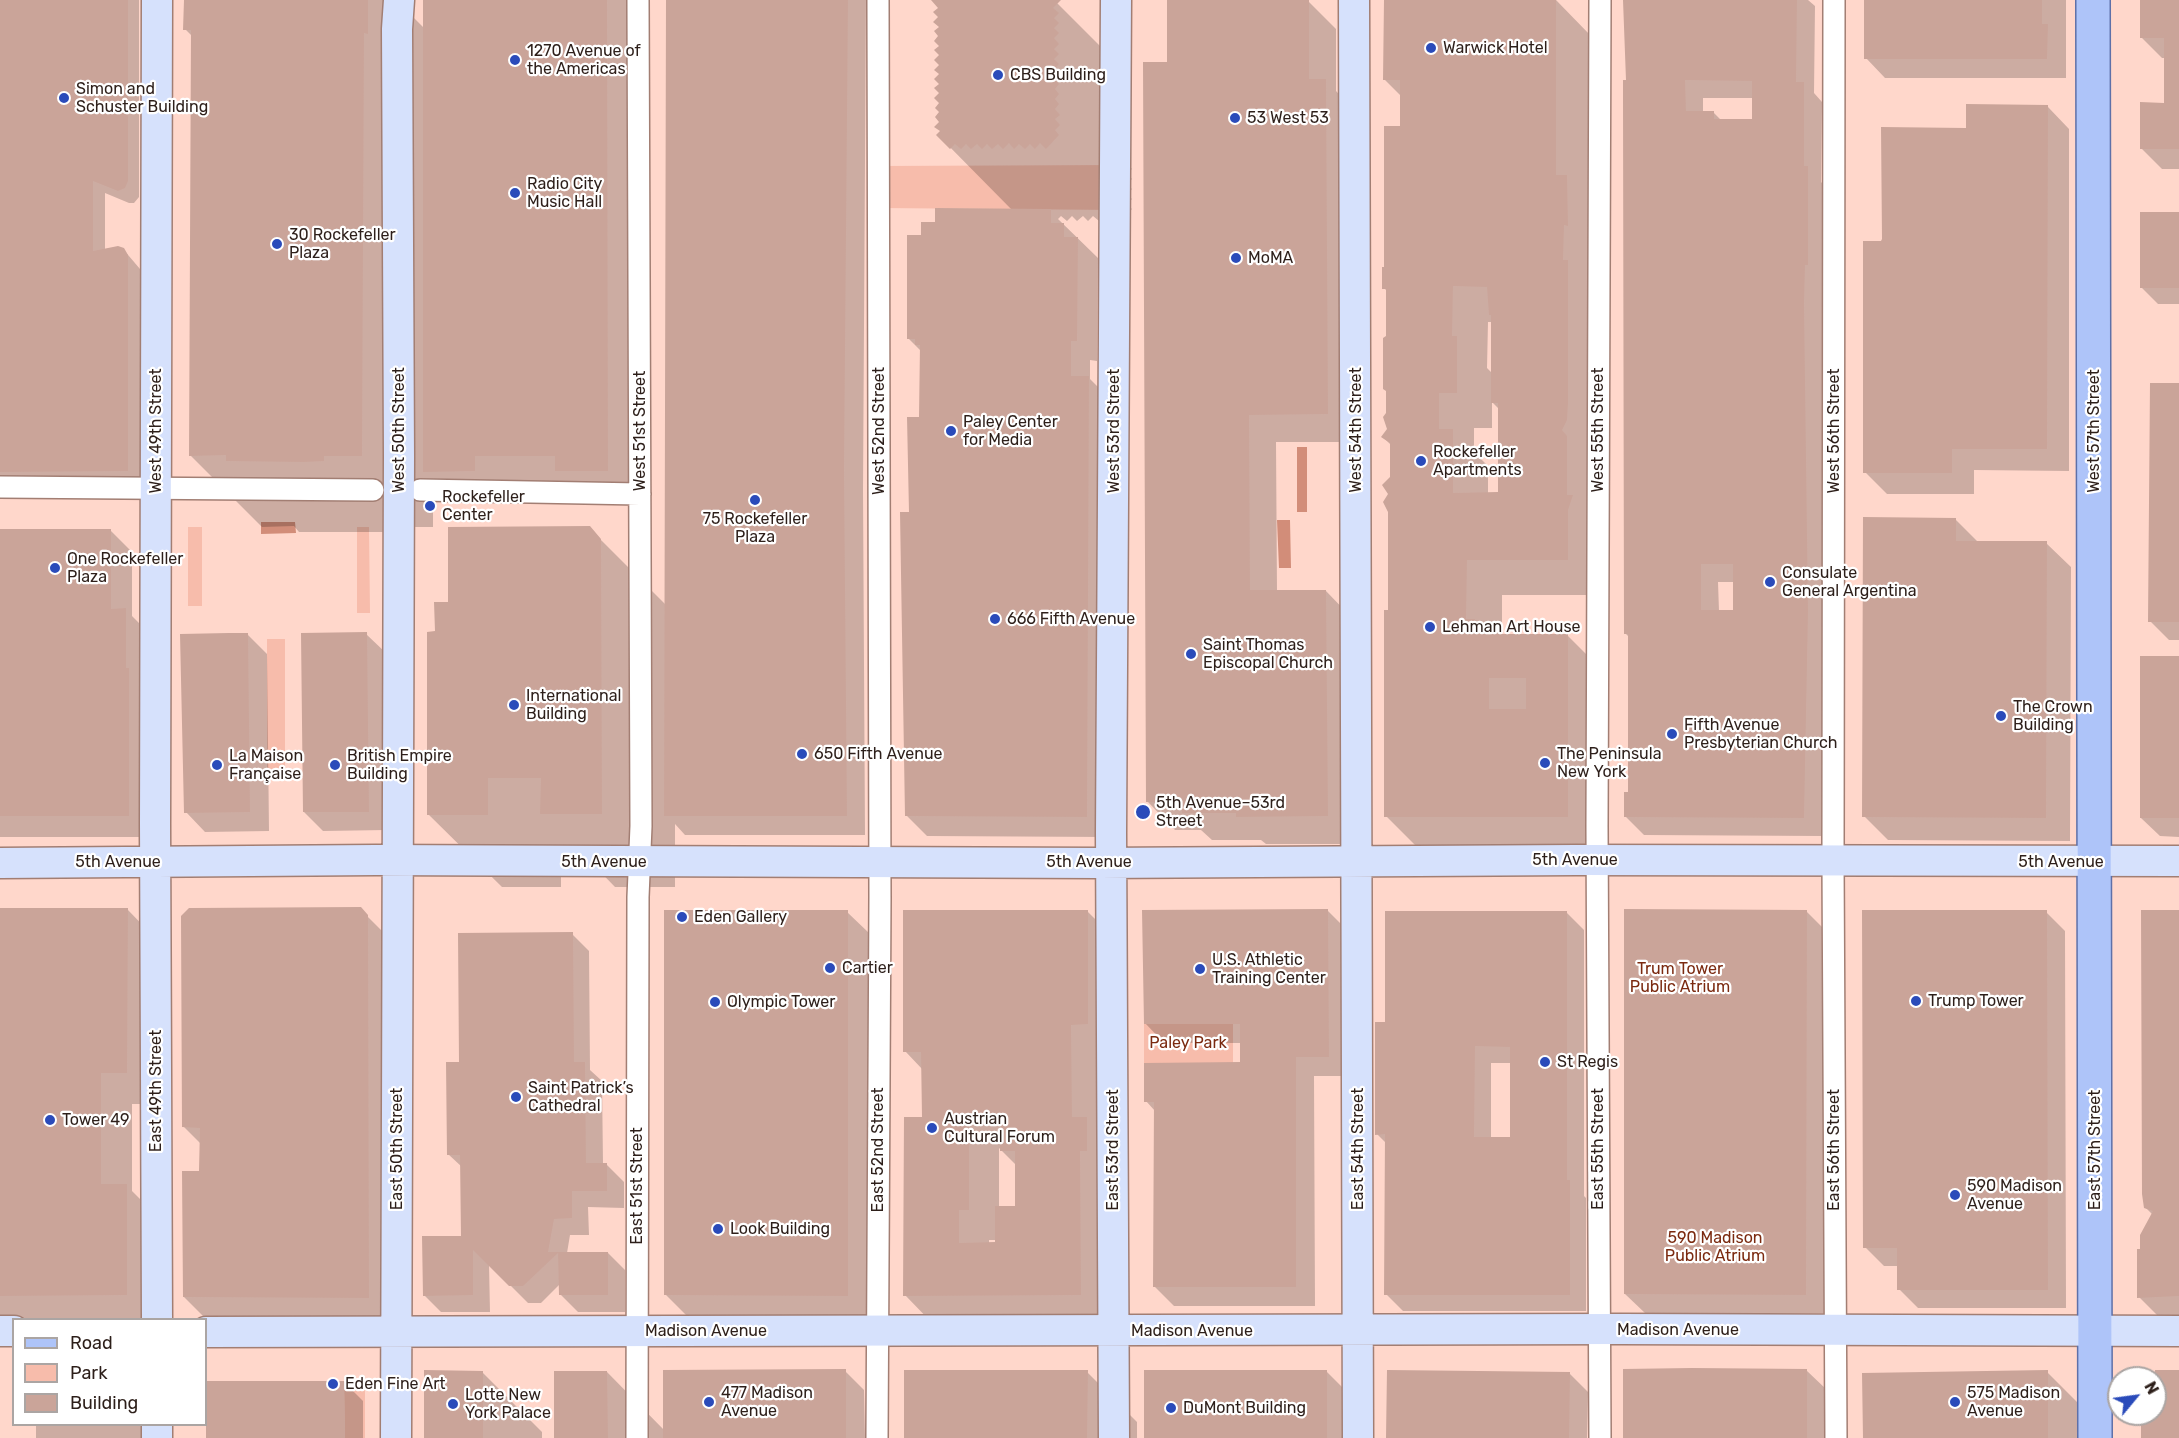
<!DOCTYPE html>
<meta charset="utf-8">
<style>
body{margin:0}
#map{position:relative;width:2179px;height:1438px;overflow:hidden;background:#ffd7cb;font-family:Rubik,sans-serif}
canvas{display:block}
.legend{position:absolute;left:12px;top:1318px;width:195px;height:108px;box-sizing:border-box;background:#fff;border:2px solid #aba5a3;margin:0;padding:8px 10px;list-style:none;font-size:18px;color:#2d1f1a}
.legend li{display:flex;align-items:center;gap:12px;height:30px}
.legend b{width:30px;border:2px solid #aba5a3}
.north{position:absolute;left:2107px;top:1366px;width:60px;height:60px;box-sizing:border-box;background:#fff;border:2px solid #aba5a3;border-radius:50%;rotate:61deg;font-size:16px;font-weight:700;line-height:24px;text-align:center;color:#2d1f1a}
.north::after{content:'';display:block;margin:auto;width:21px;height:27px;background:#2a4bba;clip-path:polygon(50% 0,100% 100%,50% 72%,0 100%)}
</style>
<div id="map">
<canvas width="2179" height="1438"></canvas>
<ul class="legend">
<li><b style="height:8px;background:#aec4f9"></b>Road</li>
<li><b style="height:16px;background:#f7bcab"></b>Park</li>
<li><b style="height:16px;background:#caa499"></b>Building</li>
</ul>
<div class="north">N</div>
</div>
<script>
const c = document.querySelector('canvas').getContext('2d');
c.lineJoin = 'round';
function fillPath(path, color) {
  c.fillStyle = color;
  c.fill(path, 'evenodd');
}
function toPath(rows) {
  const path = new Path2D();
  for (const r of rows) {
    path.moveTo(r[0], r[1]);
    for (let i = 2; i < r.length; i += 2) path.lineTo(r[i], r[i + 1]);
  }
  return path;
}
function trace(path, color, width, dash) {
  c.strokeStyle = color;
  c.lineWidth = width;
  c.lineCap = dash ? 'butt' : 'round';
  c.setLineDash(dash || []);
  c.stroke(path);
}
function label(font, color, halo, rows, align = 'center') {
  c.font = font + ' Rubik,sans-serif';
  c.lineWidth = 4.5;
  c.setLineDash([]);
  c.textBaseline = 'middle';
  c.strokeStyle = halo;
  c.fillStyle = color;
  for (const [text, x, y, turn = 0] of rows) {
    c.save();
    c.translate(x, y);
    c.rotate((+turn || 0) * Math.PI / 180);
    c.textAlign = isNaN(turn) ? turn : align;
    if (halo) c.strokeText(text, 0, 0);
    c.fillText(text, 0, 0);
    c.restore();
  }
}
const green = toPath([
 [1115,165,1115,210,879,208,878,166],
 [188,527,202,527,202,606,188,606],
 [357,527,369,527,370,613,357,613],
 [267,639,285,639,285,780,267,780],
 [1144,1024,1233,1024,1233,1063,1144,1063],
 [344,1381,365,1381,365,1438,345,1438]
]);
const water = toPath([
 [1297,447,1307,447,1307,512,1297,512],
 [1277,520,1290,520,1291,568,1279,568],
 [261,522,295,522,296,533,261,534]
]);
const shadow = toPath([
 [0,0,139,0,139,197,134,203,129,203,105,193,105,250,123,249,140,269,140,483,0,484],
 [185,0,396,0,425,29,425,0,633,0,639,502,507,487,507,503,457,503,433,479,433,527,395,527,395,532,299,532,294,526,262,527,190,455,193,37,185,29],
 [667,0,866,0,863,490,865,835,685,835,675,824,675,887,615,887,579,850,561,850,561,887,502,887,428,814,436,633,450,604,589,528,666,605],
 [941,0,1054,0,1131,77,1126,82,1131,87,1126,92,1131,97,1126,102,1131,107,1126,112,1131,118,1126,123,1131,128,1126,133,1131,138,1127,143,1131,148,1126,153,1131,158,1127,163,1132,169,1127,173,1132,179,1127,184,1132,189,1127,194,1132,199,1127,204,1132,209,1120,221,1104,216,1099,221,1093,216,1088,221,1083,216,1077,221,1072,216,1067,221,1061,216,1058,219,1098,258,1097,361,1090,360,1090,379,1109,398,1106,837,927,836,906,815,911,514,921,418,921,351,908,338,923,236,936,223,1013,211,938,135,941,132],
 [1168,0,1308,1,1336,29,1336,91,1353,109,1356,442,1276,442,1277,591,1326,591,1353,619,1355,844,1266,844,1261,840,1212,840,1201,830,1175,830,1148,802,1169,63],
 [1385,0,1556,0,1591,36,1603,595,1502,595,1502,635,1567,635,1603,671,1603,852,1422,852,1386,816,1392,477,1391,445,1383,437,1389,429,1388,292,1384,288,1385,128,1402,128,1402,97,1384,79],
 [1488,322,1493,322,1493,374,1487,368],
 [1492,402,1499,409,1499,494,1488,494,1488,466,1474,452,1474,428,1492,428],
 [1625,0,1808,0,1815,6,1814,93,1822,102,1821,182,1825,186,1825,283,1822,283,1822,322,1825,629,1821,836,1644,835,1626,817,1629,794,1629,637,1625,633,1628,82],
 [1703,98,1753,98,1754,120,1721,120,1714,113,1703,112],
 [1718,582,1735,582,1735,611,1719,611],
 [1866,0,2066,0,2066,78,1885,78,1866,58],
 [2142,0,2179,0,2179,169,2162,169,2141,148,2165,104,2165,58,2162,58,2142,38],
 [2048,107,2069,129,2069,471,1974,470,1974,494,1887,494,1865,472,1881,242,1967,130],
 [2179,213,2179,304,2158,304,2141,287],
 [2179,385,2179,640,2169,640,2150,621],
 [1955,519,1979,543,2046,543,2071,567,2070,841,1888,840,1864,816],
 [0,530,110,530,132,552,132,616,147,631,150,837,0,837],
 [366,634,386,653,387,830,323,831,304,812],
 [248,635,267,654,269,831,205,832,186,812],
 [2179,658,2179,837,2160,836,2141,818],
 [0,909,127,909,158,941,158,1104,132,1104,132,1191,158,1217,158,1320,14,1320,0,1326],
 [360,909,389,938,390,1318,205,1318,184,1297,201,1173,201,1144,184,1127],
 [1327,910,1346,929,1347,1076,1314,1076,1315,1306,1174,1306,1155,1287,1155,1111,1146,1101,1241,1064,1241,1043,1164,1043,1145,1023],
 [1087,911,1118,942,1111,1325,935,1326,905,1295,923,1118,923,1070,905,1051],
 [999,1148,1016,1165,1016,1207,999,1207],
 [989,1240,997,1240,997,1244,989,1244],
 [1806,911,1825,930,1825,1313,1645,1313,1625,1294],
 [2179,911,2179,1316,2159,1317,2139,1297,2142,1251,2153,1215,2146,1208],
 [847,912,869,933,869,1316,686,1315,665,1294],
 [2046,912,2065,931,2066,1308,1918,1308,1899,1289,1899,1266,1884,1266,1865,1247],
 [1567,913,1584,930,1584,1196,1586,1198,1586,1311,1403,1311,1386,1294,1386,1143,1377,1134,1386,1023],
 [1491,1063,1511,1063,1511,1139,1491,1139],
 [572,934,589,951,590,1070,602,1081,603,1164,606,1164,624,1182,624,1208,588,1207,589,1235,570,1235,567,1253,608,1253,625,1270,625,1312,578,1312,560,1294,560,1284,541,1303,528,1303,489,1264,490,1312,441,1312,424,1295,462,1237,462,1167,448,1154,460,1064],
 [1806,1370,1827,1390,1827,1438,1624,1438],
 [845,1371,864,1390,865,1438,555,1438,607,1372,665,1431],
 [2179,1371,2179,1438,2142,1438,2142,1414,2155,1414,2155,1378,2143,1378,2143,1372],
 [482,1372,542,1432,542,1438,425,1438],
 [1087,1372,1137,1422,1137,1438,905,1438],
 [1327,1372,1346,1391,1346,1438,1146,1438],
 [2047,1372,2088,1413,2088,1438,1864,1438],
 [1569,1373,1588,1392,1587,1438,1388,1438],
 [344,1382,363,1401,363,1438,207,1438],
 [36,1424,151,1424,151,1438,36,1438]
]);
const building = toPath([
 [0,0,128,0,128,181,125,188,118,191,93,181,93,251,118,246,124,248,128,255,128,471,0,472],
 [184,0,368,0,368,34,364,33,362,456,324,456,324,461,304,462,226,461,226,455,189,456,191,30,183,30],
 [423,0,607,0,608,471,555,471,555,456,475,456,475,471,423,472],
 [666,0,848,0,844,470,847,816,664,816],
 [931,0,1061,0,1053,8,1059,13,1054,18,1059,23,1054,28,1059,33,1054,38,1059,44,1054,49,1059,54,1054,59,1059,64,1054,69,1059,74,1054,79,1059,84,1055,89,1059,94,1055,99,1059,104,1055,109,1060,115,1055,119,1060,125,1055,130,1059,135,1046,149,1040,143,1035,149,1030,144,1025,149,1019,144,1014,149,1009,143,1003,149,998,144,992,149,987,144,982,149,977,144,971,149,966,144,961,149,955,144,950,149,936,135,940,131,934,127,939,122,935,117,939,112,935,108,939,103,934,98,939,93,934,88,939,84,934,79,939,74,934,70,939,65,934,60,939,55,934,50,939,46,934,41,938,36,934,31,939,27,933,22,938,17,933,12,938,8],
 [1167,0,1309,0,1309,79,1326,79,1328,414,1249,415,1250,590,1326,590,1328,816,1236,817,1236,813,1182,813,1182,803,1146,802,1143,62,1167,62],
 [1384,0,1556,0,1556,175,1567,175,1568,226,1564,225,1563,260,1568,260,1568,403,1567,420,1562,430,1567,436,1567,495,1573,495,1568,510,1568,560,1467,560,1466,619,1475,619,1475,634,1568,634,1568,817,1384,817,1384,610,1388,610,1388,512,1383,502,1388,494,1382,485,1390,477,1390,443,1381,437,1387,429,1383,417,1386,413,1386,391,1383,389,1383,338,1386,336,1386,289,1382,289,1382,267,1384,267,1384,126,1400,126,1400,80,1383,80],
 [1453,286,1487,287,1489,315,1491,315,1491,403,1498,403,1498,492,1453,493,1453,429,1439,429,1439,393,1457,393,1457,336,1452,336],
 [1489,678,1526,678,1526,709,1489,709],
 [1623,0,1797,0,1796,82,1804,82,1804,166,1808,166,1808,265,1805,265,1804,303,1808,610,1804,818,1624,817,1624,792,1628,792,1628,634,1624,634,1623,98,1623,80,1626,80],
 [1685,80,1752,81,1752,119,1714,119,1714,111,1686,111],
 [1701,564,1733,564,1733,610,1701,610],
 [1864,0,2042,0,2042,24,2048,24,2047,59,1864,59],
 [2140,0,2179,0,2179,149,2140,149,2140,102,2164,103,2164,38,2140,38],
 [1966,104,2048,105,2047,449,1952,449,1952,473,1863,473,1863,241,1881,241,1882,239,1881,127,1966,128],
 [935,208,1051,209,1051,223,1064,223,1064,237,1078,237,1077,341,1071,341,1071,376,1089,376,1087,817,905,816,900,512,909,512,907,417,919,417,920,345,915,345,915,339,907,339,907,235,921,235,921,222,935,222],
 [2140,212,2179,212,2179,288,2140,288],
 [2150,383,2179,383,2179,622,2148,622],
 [1863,517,1956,518,1956,541,2047,541,2046,818,1862,817],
 [590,526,601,539,602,814,540,814,541,778,488,778,488,815,427,815,427,632,435,631,434,602,448,602,448,527],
 [0,529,111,529,111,609,126,608,126,668,129,668,129,816,0,816],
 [367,632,369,812,303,812,301,633],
 [229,633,248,633,250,812,184,813,180,634],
 [2140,656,2179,656,2179,818,2140,818],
 [361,907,368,915,369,1298,183,1297,182,1171,199,1171,200,1128,182,1127,181,916,189,908,193,908],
 [0,908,128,908,127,1073,101,1073,101,1184,127,1184,127,1295,0,1296],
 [1328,909,1329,1057,1296,1057,1296,1287,1153,1287,1154,1102,1144,1102,1144,1063,1240,1062,1240,1024,1144,1024,1142,910],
 [1624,909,1807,910,1806,1295,1624,1294],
 [664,910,848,910,848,1296,664,1295],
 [903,910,1088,910,1088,1024,1071,1025,1072,1117,1087,1117,1087,1151,1080,1151,1081,1295,903,1296,904,1117,922,1117,921,1052,903,1052],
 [969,1116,1001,1117,1000,1151,1015,1151,1015,1206,995,1206,995,1242,959,1243,959,1210,969,1210],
 [1862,910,2047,910,2048,1290,1897,1290,1897,1248,1863,1248],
 [2141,910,2179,910,2179,1296,2137,1298,2137,1249,2140,1249,2140,1235,2153,1211,2144,1208,2142,1194],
 [1385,911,1567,911,1567,1180,1570,1180,1570,1295,1384,1295,1385,1134,1375,1135,1375,1022,1385,1022],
 [1475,1046,1510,1047,1510,1137,1474,1137],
 [573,932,574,1062,585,1062,586,1163,607,1163,607,1191,572,1191,572,1218,554,1219,548,1252,608,1252,608,1295,559,1295,558,1253,523,1286,509,1286,473,1250,473,1295,423,1296,422,1236,461,1236,460,1155,447,1155,446,1062,459,1062,458,933],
 [1692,1368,1807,1369,1807,1438,1623,1438,1623,1369],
 [846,1369,846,1438,663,1438,663,1370],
 [424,1370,483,1371,483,1438,424,1438],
 [904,1370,1088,1370,1087,1438,904,1438],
 [1144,1370,1327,1370,1327,1438,1144,1438],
 [1387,1370,1570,1372,1569,1438,1386,1438],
 [2048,1370,2048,1438,1863,1438,1862,1373],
 [2155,1370,2179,1370,2179,1438,2141,1438,2141,1414,2155,1414],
 [554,1371,607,1371,608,1438,554,1438],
 [206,1381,344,1381,345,1438,206,1438]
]);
const street = toPath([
 [1834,0,1833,861,1836,1438],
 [0,487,373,490],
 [420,490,640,494],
 [637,1438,638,897,641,826,638,0],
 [877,1438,880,897,878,0],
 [1600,1438,1597,826,1600,0]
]);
const secondary = toPath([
 [1354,0,1358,1438],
 [0,863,376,860,1099,863,1576,860,2179,861],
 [157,1320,155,823,157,0],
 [0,1331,14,1331],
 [206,1332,1621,1329,2179,1331],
 [157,1424,157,1438],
 [396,1438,399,456,397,29,399,0],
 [1114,1438,1111,832,1116,0]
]);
const primary = toPath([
 [2093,0,2095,1438]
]);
const markers = [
 [1431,48,6,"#2a4bba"],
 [515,60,6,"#2a4bba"],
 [998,75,6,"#2a4bba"],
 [64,98,6,"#2a4bba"],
 [1235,118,6,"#2a4bba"],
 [515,193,6,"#2a4bba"],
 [277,244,6,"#2a4bba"],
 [1236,258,6,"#2a4bba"],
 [951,431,6,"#2a4bba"],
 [1421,461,6,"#2a4bba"],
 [755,500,6,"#2a4bba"],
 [430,506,6,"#2a4bba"],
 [55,568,6,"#2a4bba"],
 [1770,582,6,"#2a4bba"],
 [995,619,6,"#2a4bba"],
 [1430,627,6,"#2a4bba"],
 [1191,654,6,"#2a4bba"],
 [514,705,6,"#2a4bba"],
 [2001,716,6,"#2a4bba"],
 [1672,734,6,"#2a4bba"],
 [802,754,6,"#2a4bba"],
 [1545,763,6,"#2a4bba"],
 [217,765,6,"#2a4bba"],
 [335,765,6,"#2a4bba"],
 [1143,812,8,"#2a4bba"],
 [682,917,6,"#2a4bba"],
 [830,968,6,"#2a4bba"],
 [1200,969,6,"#2a4bba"],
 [1916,1001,6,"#2a4bba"],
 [715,1002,6,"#2a4bba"],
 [1545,1062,6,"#2a4bba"],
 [516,1097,6,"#2a4bba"],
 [50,1120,6,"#2a4bba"],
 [932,1128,6,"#2a4bba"],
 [1955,1195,6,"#2a4bba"],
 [718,1229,6,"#2a4bba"],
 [333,1384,6,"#2a4bba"],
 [709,1402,6,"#2a4bba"],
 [1955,1402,6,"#2a4bba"],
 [453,1404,6,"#2a4bba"],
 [1171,1408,6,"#2a4bba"]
];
const poiNames = [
 ["Warwick Hotel",1443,48],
 ["1270 Avenue of",527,51],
 ["the Americas",527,69],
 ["CBS Building",1010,75],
 ["Simon and",76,89],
 ["Schuster Building",76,107],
 ["53 West 53",1247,118],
 ["Radio City",527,184],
 ["Music Hall",527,202],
 ["30 Rockefeller",289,235],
 ["Plaza",289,253],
 ["MoMA",1248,258],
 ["Paley Center",963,422],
 ["for Media",963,440],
 ["Rockefeller",1433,452],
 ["Apartments",1433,470],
 ["Rockefeller",442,497],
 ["Center",442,515],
 ["75 Rockefeller",755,519,"center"],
 ["Plaza",755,537,"center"],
 ["One Rockefeller",67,559],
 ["Plaza",67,577],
 ["Consulate",1782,573],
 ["General Argentina",1782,591],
 ["666 Fifth Avenue",1007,619],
 ["Lehman Art House",1442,627],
 ["Saint Thomas",1203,645],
 ["Episcopal Church",1203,663],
 ["International",526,696],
 ["Building",526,714],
 ["The Crown",2013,707],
 ["Building",2013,725],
 ["Fifth Avenue",1684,725],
 ["Presbyterian Church",1684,743],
 ["650 Fifth Avenue",814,754],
 ["The Peninsula",1557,754],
 ["New York",1557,772],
 ["La Maison",229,756],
 ["Française",229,774],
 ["British Empire",347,756],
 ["Building",347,774],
 ["5th Avenue–53rd",1156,803],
 ["Street",1156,821],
 ["Eden Gallery",694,917],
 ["U.S. Athletic",1212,960],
 ["Training Center",1212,978],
 ["Cartier",842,968],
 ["Trump Tower",1928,1001],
 ["Olympic Tower",727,1002],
 ["St Regis",1557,1062],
 ["Saint Patrick’s",528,1088],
 ["Cathedral",528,1106],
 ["Austrian",944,1119],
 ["Cultural Forum",944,1137],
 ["Tower 49",62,1120],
 ["590 Madison",1967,1186],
 ["Avenue",1967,1204],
 ["Look Building",730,1229],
 ["Eden Fine Art",345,1384],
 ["477 Madison",721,1393],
 ["Avenue",721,1411],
 ["575 Madison",1967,1393],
 ["Avenue",1967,1411],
 ["Lotte New",465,1395],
 ["York Palace",465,1413],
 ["DuMont Building",1183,1408]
];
const streetNames = [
 ["West 50th Street",399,430,-90],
 ["West 54th Street",1356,430,-90],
 ["West 55th Street",1598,430,-90],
 ["West 49th Street",156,431,-90],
 ["West 51st Street",640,431,-90],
 ["West 52nd Street",879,431,-90],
 ["West 53rd Street",1114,431,-90],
 ["West 56th Street",1834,431,-90],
 ["West 57th Street",2094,431,-90],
 ["5th Avenue",1575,860],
 ["5th Avenue",118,862],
 ["5th Avenue",604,862],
 ["5th Avenue",1089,862],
 ["5th Avenue",2061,862],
 ["East 49th Street",156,1091,-90],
 ["East 50th Street",397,1149,-90],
 ["East 54th Street",1358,1149,-90],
 ["East 55th Street",1598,1149,-90],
 ["East 52nd Street",878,1150,-90],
 ["East 53rd Street",1113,1150,-90],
 ["East 56th Street",1834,1150,-90],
 ["East 57th Street",2095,1150,-90],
 ["East 51st Street",637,1186,-90],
 ["Madison Avenue",1678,1330],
 ["Madison Avenue",706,1331],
 ["Madison Avenue",1192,1331]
];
const parkNames = [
 ["Trum Tower",1680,969],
 ["Public Atrium",1680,987],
 ["Paley Park",1188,1043],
 ["590 Madison",1715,1238],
 ["Public Atrium",1715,1256]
];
fillPath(green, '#f7bcab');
fillPath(water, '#d28d79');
fillPath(shadow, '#0003');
fillPath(building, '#caa499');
trace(street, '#a27e73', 24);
trace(secondary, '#a27e73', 33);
trace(primary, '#5e70a8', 36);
trace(street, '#fff', 21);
trace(secondary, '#d6e1fc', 30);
trace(primary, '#aec4f9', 33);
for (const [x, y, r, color] of markers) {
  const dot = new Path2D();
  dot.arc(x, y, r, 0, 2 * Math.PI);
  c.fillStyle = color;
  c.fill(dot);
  trace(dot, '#fff', 2);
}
label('16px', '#2d1f1a', '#fff', poiNames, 'left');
label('16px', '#2d1f1a', '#fff', streetNames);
label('16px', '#7b2a10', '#fff', parkNames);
</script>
